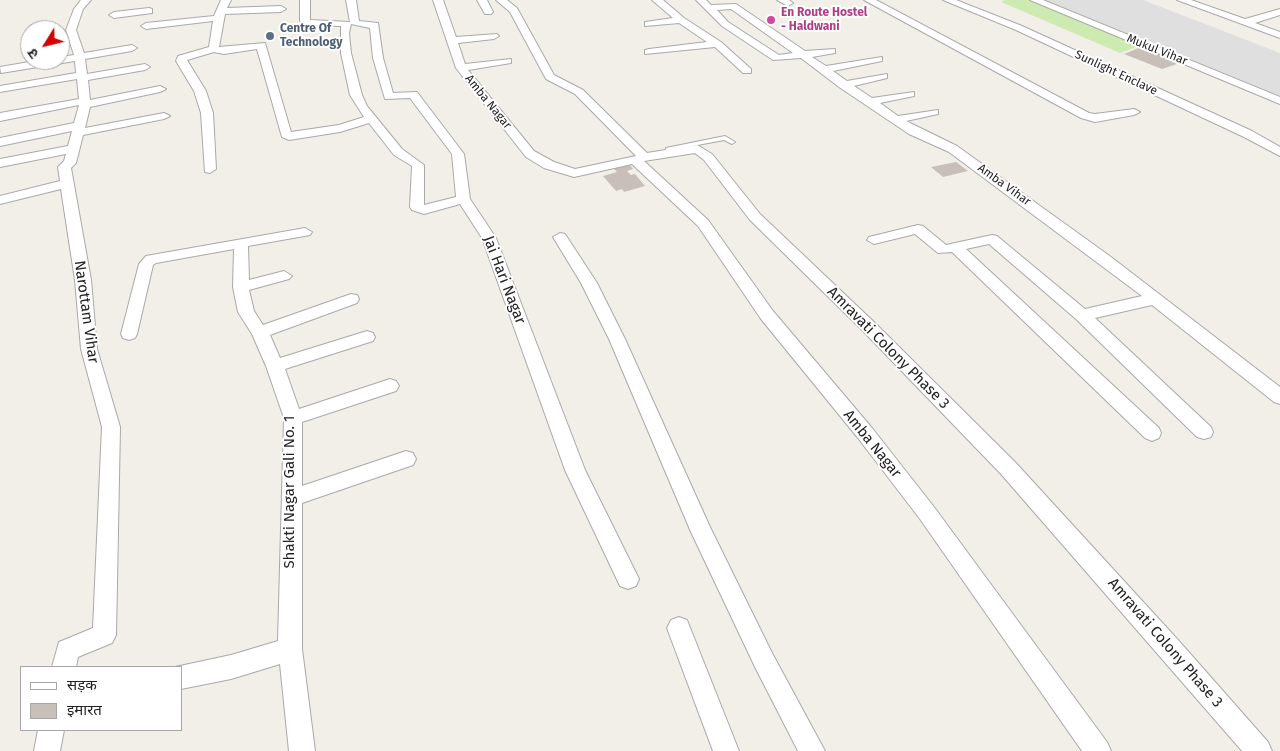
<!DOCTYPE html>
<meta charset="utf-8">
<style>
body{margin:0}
#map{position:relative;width:1280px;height:751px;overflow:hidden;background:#f2efe9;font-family:"Fira Sans","Noto Sans Devanagari",sans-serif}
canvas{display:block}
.legend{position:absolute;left:20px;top:666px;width:162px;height:65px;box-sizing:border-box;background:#fff;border:1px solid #a7a7a7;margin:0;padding:6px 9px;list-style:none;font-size:15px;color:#222}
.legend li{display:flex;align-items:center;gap:10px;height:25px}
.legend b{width:25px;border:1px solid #a7a7a7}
.north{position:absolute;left:20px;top:20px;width:50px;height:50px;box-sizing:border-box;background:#fff;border:1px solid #a7a7a7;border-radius:50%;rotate:234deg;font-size:14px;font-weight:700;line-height:20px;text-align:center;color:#222}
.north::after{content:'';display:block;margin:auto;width:18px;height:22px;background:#d40000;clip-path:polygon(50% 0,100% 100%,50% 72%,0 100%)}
</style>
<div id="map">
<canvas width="1280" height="751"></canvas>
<ul class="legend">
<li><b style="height:6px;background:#fff"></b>सड़क</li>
<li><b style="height:14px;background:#c7bfb8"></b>इमारत</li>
</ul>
<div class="north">उ</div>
</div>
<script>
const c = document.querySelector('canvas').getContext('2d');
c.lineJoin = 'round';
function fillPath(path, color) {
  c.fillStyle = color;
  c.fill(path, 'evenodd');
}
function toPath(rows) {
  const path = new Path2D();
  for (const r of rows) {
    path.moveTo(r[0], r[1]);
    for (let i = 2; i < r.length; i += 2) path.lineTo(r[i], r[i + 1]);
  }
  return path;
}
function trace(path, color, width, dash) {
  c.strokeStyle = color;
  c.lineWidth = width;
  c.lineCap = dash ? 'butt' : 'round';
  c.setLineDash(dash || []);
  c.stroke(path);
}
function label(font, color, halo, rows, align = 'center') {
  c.font = font + ' "Fira Sans",sans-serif';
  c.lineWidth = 4;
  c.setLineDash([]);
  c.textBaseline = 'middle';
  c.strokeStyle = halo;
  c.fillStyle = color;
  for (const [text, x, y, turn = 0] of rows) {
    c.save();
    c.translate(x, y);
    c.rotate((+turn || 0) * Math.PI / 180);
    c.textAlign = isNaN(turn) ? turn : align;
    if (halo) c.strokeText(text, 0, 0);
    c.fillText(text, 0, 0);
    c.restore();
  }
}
const residential = toPath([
 [1043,0,1143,0,1280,53,1280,97]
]);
const grass = toPath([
 [1005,0,1030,0,1139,46,1120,53,1001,2]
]);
const building = toPath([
 [1141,47,1180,63,1162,69,1124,54],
 [956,162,968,171,943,177,931,167],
 [628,163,633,169,627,171,631,175,635,174,645,186,624,192,622,189,616,191,603,176,617,172,612,167]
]);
const lane = toPath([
 [725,136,735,142,732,144,724,140,671,150,671,153,668,155,665,153,666,148,725,136]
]);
const street = toPath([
 [81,0,91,0,83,9,76,30,84,53,132,45,137,48,132,51,85,59,87,74,145,64,150,67,145,70,88,80,90,100,160,86,166,89,160,92,90,107,85,128,164,113,170,116,164,119,83,135,76,163,71,168,91,280,97,349,120,427,116,635,112,643,78,657,76,667,52,667,59,642,93,628,102,427,81,349,75,280,61,189,0,204,0,196,60,181,58,167,64,161,66,154,0,167,0,159,68,146,72,131,0,146,0,138,74,123,79,105,0,121,0,113,79,99,77,79,0,92,0,86,76,73,75,61,1,73,0,67,41,60,60,60,60,57,74,55,66,30,74,9,81,0],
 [221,0,231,0,227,8,281,6,286,9,281,12,225,14,219,47,265,43,291,132,339,125,364,117,350,95,341,53,341,26,305,25,300,21,300,0,310,0,310,20,350,22,346,0,356,0,359,21,378,23,383,58,393,93,417,92,464,154,470,199,496,238,585,470,639,579,636,586,628,589,620,586,565,470,482,238,460,204,424,214,412,210,410,207,412,166,394,155,369,123,340,132,289,140,282,137,257,49,224,54,214,52,187,60,206,91,213,113,216,169,210,173,205,172,201,113,194,91,176,61,178,56,209,47,213,21,146,29,141,26,146,23,214,16,221,0],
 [351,24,370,28,373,58,385,99,410,98,452,154,456,197,424,205,424,165,402,149,367,106,362,95,351,53,349,33,351,24],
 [433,0,443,0,456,37,497,34,499,36,494,39,458,43,465,64,511,59,511,63,468,70,534,151,554,162,575,169,636,156,575,94,546,79,510,12,496,0,507,0,517,8,554,75,583,90,647,153,697,145,712,154,760,214,875,323,1015,462,1179,641,1268,742,1272,751,1242,751,1001,474,863,331,750,220,704,160,695,153,644,161,708,220,773,311,872,428,934,507,1107,742,1111,751,1082,751,920,519,858,438,761,319,698,226,632,164,574,177,544,168,526,157,456,68,433,0],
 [477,0,487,0,493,12,491,14,485,14,477,0],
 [652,0,663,0,684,18,721,42,751,69,751,73,743,73,715,47,645,54,645,50,649,49,707,42,679,23,645,26,645,22,673,18,652,0],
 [696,0,706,0,711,5,736,4,805,51,835,49,835,53,812,57,826,66,882,57,882,61,833,71,847,81,887,74,887,78,854,86,872,98,914,92,914,96,880,103,898,116,938,110,938,114,906,121,957,146,1111,257,1280,387,1280,404,1274,402,1152,305,1095,318,1211,427,1213,432,1211,437,1204,439,1197,437,1076,319,989,244,966,249,1159,428,1161,433,1159,438,1152,441,1145,438,952,252,938,253,915,234,874,244,867,240,869,237,918,225,923,226,946,245,992,235,997,236,1085,309,1142,296,949,152,909,134,839,87,801,58,773,60,722,26,696,0],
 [731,9,793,53,779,55,728,22,717,10,731,9],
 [777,0,789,0,793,3,788,6,777,0],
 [864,0,876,0,1089,113,1095,114,1134,109,1140,112,1134,115,1095,122,1081,118,864,0],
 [943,0,956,0,1022,26,1252,131,1280,147,1280,156,1244,137,1016,30,943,0],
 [1030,0,1043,0,1280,97,1280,104,1030,0],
 [1177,0,1191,0,1245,19,1280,9,1280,15,1255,23,1280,32,1280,38,1177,0],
 [149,8,152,9,152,13,114,18,109,15,114,12,149,8],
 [305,228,312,232,310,235,248,246,249,280,284,271,292,276,289,279,249,290,254,311,263,325,351,294,357,295,359,299,357,303,270,335,280,358,367,331,373,333,375,337,373,341,285,369,299,409,390,379,396,381,399,386,396,391,302,422,302,486,406,451,413,453,416,459,413,465,302,503,302,649,315,751,289,751,280,664,231,679,181,689,181,667,175,667,231,655,278,641,284,418,266,366,252,334,238,312,233,287,234,249,156,263,153,265,137,334,135,338,129,340,123,338,121,334,139,264,146,256,305,228],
 [560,233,565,234,597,283,625,339,710,527,772,653,825,751,798,751,756,669,691,532,609,339,581,283,553,237,560,233],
 [679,617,687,620,739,751,713,751,667,628,671,620,679,617],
 [38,730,64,730,60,751,34,751,38,730]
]);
const markers = [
 [771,20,5,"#d1479c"],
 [270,36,5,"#5c6f8a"]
];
const farHotelnames = [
 ["En Route Hostel",781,13],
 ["- Haldwani",781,27]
];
const farServicenames = [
 ["Centre Of",280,29],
 ["Technology",280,43]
];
const farStreetnames = [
 ["Mukul Vihar",1157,50,22],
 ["Sunlight Enclave",1116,73,25],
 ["Amba Nagar",488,102,51],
 ["Amba Vihar",1004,185,36]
];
const streetNames = [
 ["Jai Hari Nagar",504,280,69],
 ["Narottam Vihar",86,312,82],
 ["Amravati Colony Phase 3",888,348,45],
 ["Amba Nagar",872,444,51],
 ["Shakti Nagar Gali No. 1",290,492,-90],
 ["Amravati Colony Phase 3",1165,643,49]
];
fillPath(residential, '#e0dfdf');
fillPath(grass, '#cdebb0');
fillPath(building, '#c7bfb8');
trace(lane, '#a9a9a9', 2);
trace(street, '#a9a9a9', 2);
fillPath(lane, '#fff');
fillPath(street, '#fff');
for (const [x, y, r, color] of markers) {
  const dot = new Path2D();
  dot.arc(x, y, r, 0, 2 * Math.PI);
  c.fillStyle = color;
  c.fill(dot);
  trace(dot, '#fff', 2);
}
label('bold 12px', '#b23c85', '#fff', farHotelnames, 'left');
label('bold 12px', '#4e5e75', '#fff', farServicenames, 'left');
label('12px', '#222', '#fff', farStreetnames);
label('15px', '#222', '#fff', streetNames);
</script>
